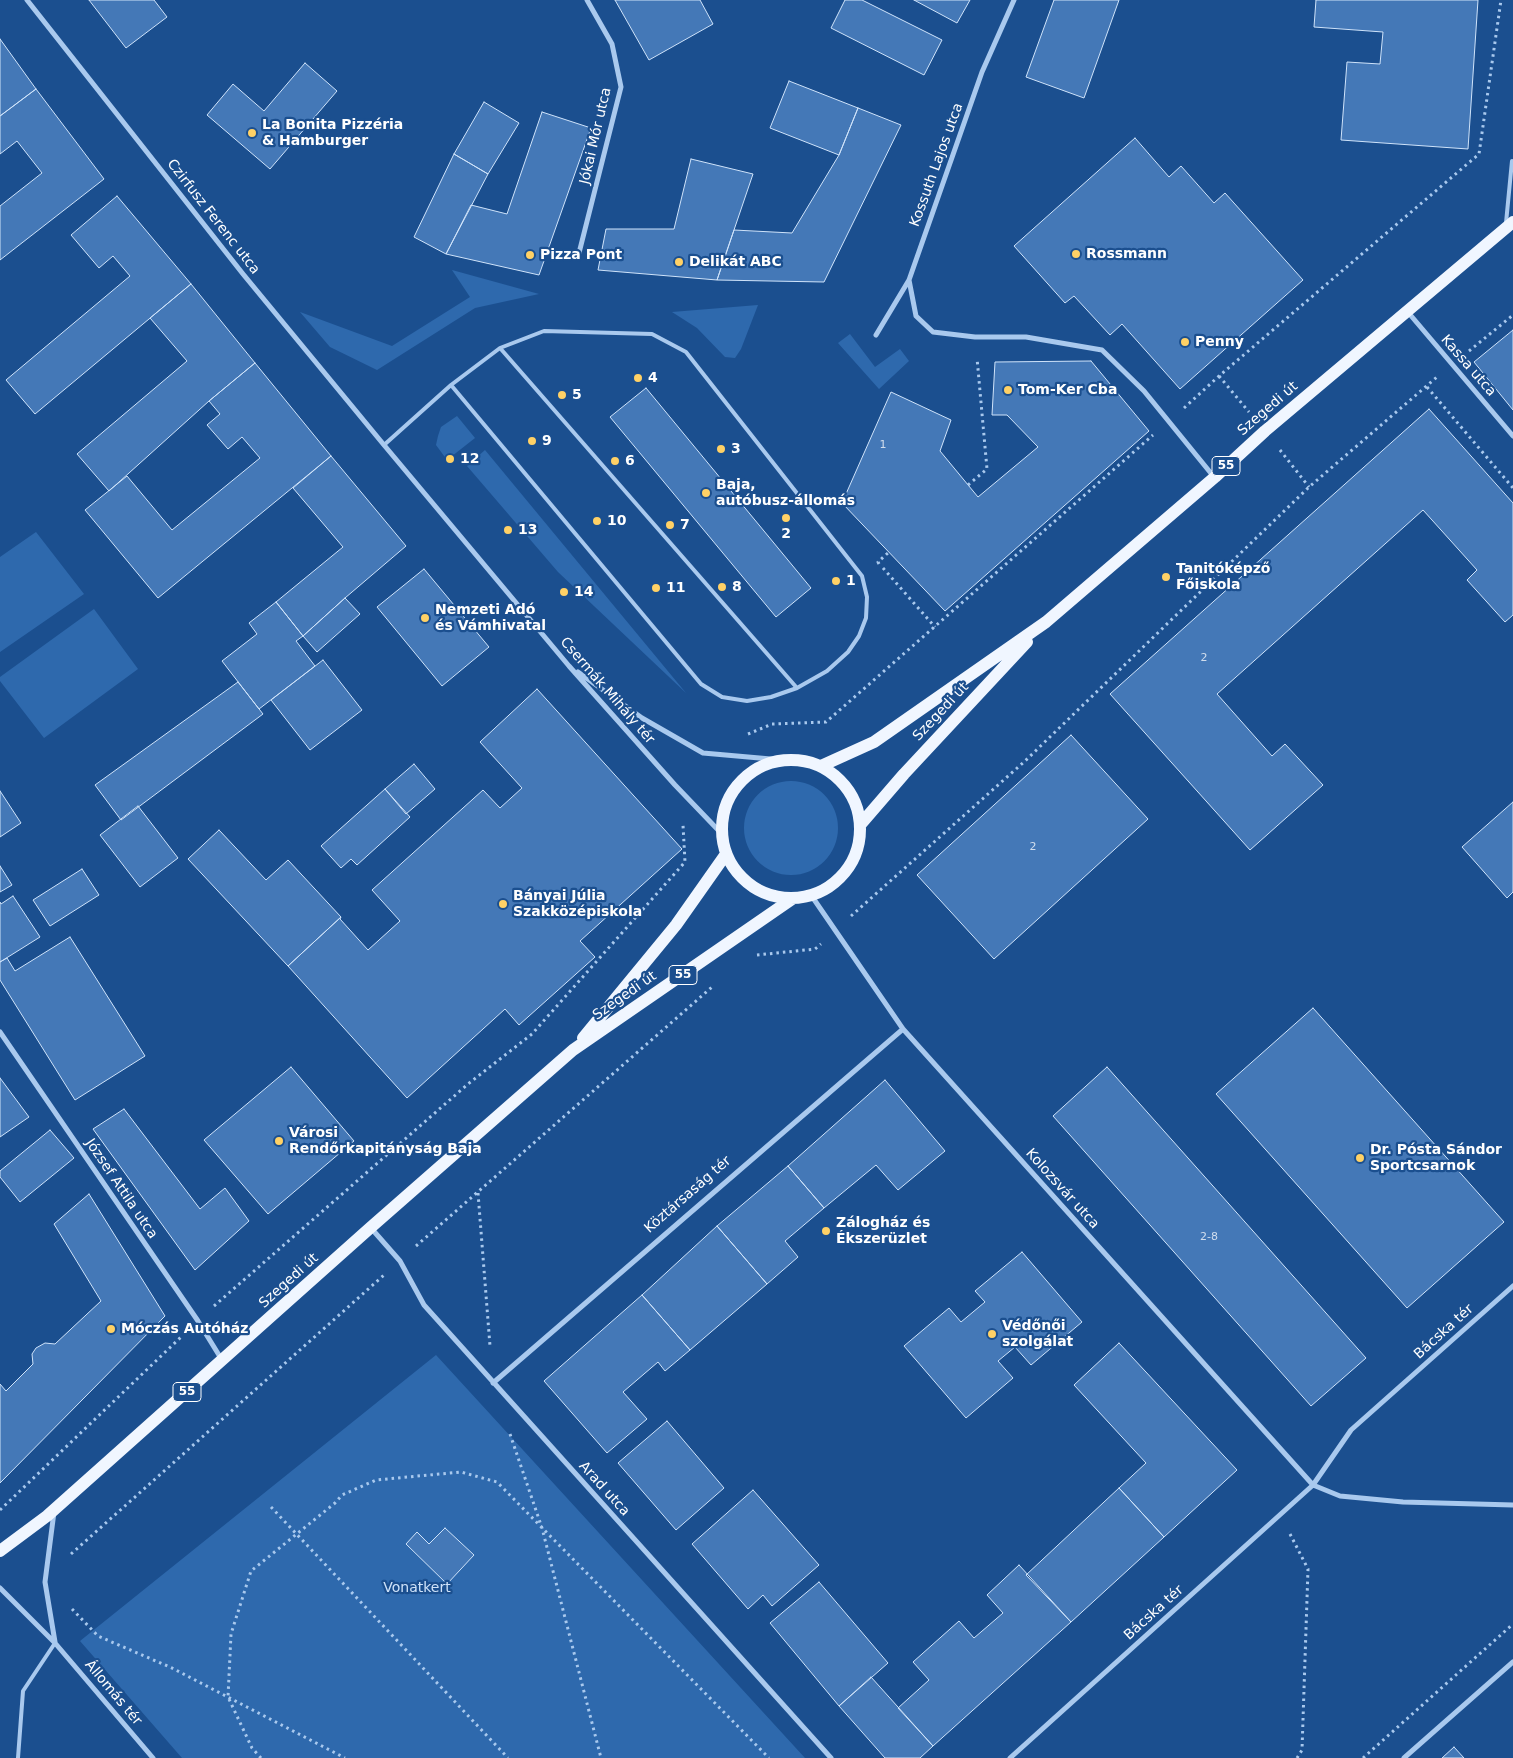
<!DOCTYPE html>
<meta charset="utf-8">
<style>
body{margin:0}
canvas{display:block;background:#1b4f8f}
</style>
<canvas width="1513" height="1758"></canvas>
<script>
const c = document.querySelector('canvas').getContext('2d');
c.lineJoin = 'round';
function fillPath(path, color) {
  c.fillStyle = color;
  c.fill(path, 'evenodd');
}
function toPath(rows) {
  const path = new Path2D();
  for (const r of rows) {
    if (r.length === 3) {
      path.moveTo(r[0] + r[2], r[1]);
      path.arc(r[0], r[1], r[2], 0, 2 * Math.PI);
      continue;
    }
    path.moveTo(r[0], r[1]);
    for (let i = 2; i < r.length; i += 2) path.lineTo(r[i], r[i + 1]);
  }
  return path;
}
function trace(path, color, width, dash) {
  c.strokeStyle = color;
  c.lineWidth = width;
  c.lineCap = dash ? 'butt' : 'round';
  c.setLineDash(dash || []);
  c.stroke(path);
}
function label(font, color, halo, rows, align = 'center') {
  c.font = font + ' "DejaVu Sans",sans-serif';
  c.lineWidth = 4.5;
  c.setLineDash([]);
  c.textBaseline = 'middle';
  c.strokeStyle = halo;
  c.fillStyle = color;
  for (const [text, x, y, turn = 0] of rows) {
    c.save();
    c.translate(x, y);
    c.rotate((+turn || 0) * Math.PI / 180);
    c.textAlign = isNaN(turn) ? turn : align;
    if (halo) c.strokeText(text, 0, 0);
    c.fillText(text, 0, 0);
    c.restore();
  }
}
const green = toPath([
 [452,270,539,294,475,308,377,370,330,347,300,312,392,346,470,297],
 [758,305,741,349,735,358,725,357,697,328,672,312],
 [850,334,875,367,900,349,909,361,879,389,838,343],
 [457,416,475,438,447,460,436,445,438,436,441,427],
 [485,450,686,693,558,572,467,466],
 [36,532,84,594,0,652,0,557],
 [94,609,138,669,44,738,0,681,0,677],
 [791,828,47],
 [436,1355,805,1758,182,1758,80,1641]
]);
const building = toPath([
 [89,0,154,0,167,17,126,48,89,0],
 [615,0,700,0,713,24,649,60,615,0],
 [845,0,862,0,942,40,924,75,831,28,845,0],
 [914,0,970,0,957,23,914,0],
 [1054,0,1119,0,1084,98,1026,77,1054,0],
 [1316,0,1478,0,1468,149,1341,140,1347,62,1380,64,1383,32,1314,27,1316,0],
 [0,39,36,89,0,116,0,39],
 [305,63,337,91,270,169,207,115,233,84,264,111,305,63],
 [789,81,858,108,839,155,770,128,789,81],
 [36,89,104,179,0,260,0,206,42,173,17,141,0,154,0,116,36,89],
 [484,102,519,123,488,174,454,154,484,102],
 [858,108,901,125,824,282,717,280,734,230,792,233,839,155,858,108],
 [542,112,591,128,539,275,446,254,471,205,507,214,542,112],
 [1135,138,1169,177,1181,166,1214,203,1225,193,1303,280,1180,389,1122,324,1110,335,1074,296,1065,303,1014,246,1135,138],
 [454,154,488,174,446,254,414,237,454,154],
 [691,159,753,174,717,280,598,270,606,229,674,229,691,159],
 [117,196,191,284,35,414,6,380,130,276,113,256,99,268,71,235,117,196],
 [191,284,255,363,209,401,109,491,77,454,187,361,150,318,191,284],
 [1513,330,1513,410,1474,362,1513,330],
 [1091,361,1149,431,945,611,842,503,891,392,951,420,940,451,978,497,1038,447,1007,415,992,415,995,362,1091,361],
 [255,363,331,456,158,598,85,510,127,476,172,530,260,458,242,437,228,449,207,425,220,414,209,401,255,363],
 [646,388,811,588,776,617,610,417,646,388],
 [1429,409,1513,503,1513,615,1505,622,1467,580,1477,570,1423,510,1217,694,1272,756,1285,744,1323,785,1250,850,1110,694,1429,409],
 [331,456,406,546,345,598,303,636,276,602,343,547,293,488,331,456],
 [424,569,489,647,442,686,377,607,424,569],
 [345,598,360,614,317,652,303,636,345,598],
 [276,602,303,636,296,641,315,666,259,709,222,661,257,634,249,623,276,602],
 [323,660,362,710,310,750,271,700,323,660],
 [238,682,263,714,121,820,95,785,238,682],
 [537,689,682,849,580,941,595,957,519,1025,505,1009,407,1098,288,966,341,917,340,919,368,950,400,921,372,890,483,790,500,808,522,788,480,742,537,689],
 [1071,735,1148,819,994,959,917,875,1071,735],
 [414,764,435,789,406,814,385,789,414,764],
 [385,789,410,817,357,865,351,859,341,868,321,846,385,789],
 [0,791,21,823,0,837,0,791],
 [1513,802,1513,892,1507,898,1462,847,1513,802],
 [138,806,178,858,140,887,100,835,138,806],
 [219,830,266,880,288,860,341,917,288,966,188,859,219,830],
 [0,866,12,885,0,892,0,866],
 [82,869,99,895,50,926,33,900,82,869],
 [13,896,40,937,0,962,0,902,1,904,13,896],
 [70,937,145,1056,75,1100,0,980,0,962,7,958,15,971,70,937],
 [1313,1008,1504,1222,1407,1308,1216,1094,1313,1008],
 [291,1067,354,1141,268,1214,204,1140,291,1067],
 [1107,1067,1366,1358,1311,1406,1053,1116,1107,1067],
 [0,1078,29,1117,0,1137,0,1078],
 [885,1080,945,1151,898,1190,876,1165,824,1208,788,1166,885,1080],
 [124,1109,200,1209,225,1188,249,1221,195,1270,93,1129,124,1109],
 [50,1130,74,1158,20,1202,0,1177,0,1171,50,1130],
 [788,1166,824,1208,785,1241,798,1257,767,1284,717,1226,788,1166],
 [89,1194,165,1316,0,1483,0,1384,6,1391,33,1364,32,1354,36,1348,45,1343,55,1344,101,1301,54,1224,89,1194],
 [717,1226,767,1284,690,1350,642,1295,717,1226],
 [1022,1252,1082,1322,1031,1365,1015,1347,998,1361,1013,1378,966,1418,904,1346,949,1308,961,1322,985,1302,975,1291,1022,1252],
 [642,1295,690,1350,665,1371,658,1362,623,1392,647,1419,607,1453,544,1381,642,1295],
 [1119,1343,1237,1470,1164,1537,1119,1488,1146,1463,1074,1385,1119,1343],
 [667,1421,724,1488,676,1530,618,1463,667,1421],
 [1119,1488,1164,1537,1071,1622,1026,1575,1119,1488],
 [753,1490,819,1565,772,1606,763,1595,748,1609,692,1544,753,1490],
 [445,1528,474,1555,447,1584,406,1544,417,1532,429,1544,445,1528],
 [1019,1565,1071,1622,933,1746,898,1708,929,1680,913,1662,959,1621,974,1638,1003,1613,987,1595,1019,1565],
 [819,1582,888,1663,839,1706,770,1623,819,1582],
 [871,1677,933,1746,920,1758,885,1758,839,1706,871,1677],
 [1454,1747,1464,1758,1442,1758,1454,1747]
]);
const path = toPath([
 [1469,351,1513,315],
 [1219,376,1249,412],
 [1427,387,1513,488],
 [1184,408,1219,376,1479,154,1501,0],
 [1280,450,1309,487],
 [968,485,987,469,977,358],
 [879,564,878,562,889,552],
 [883,568,935,627],
 [748,734,772,724,826,722,1153,435],
 [851,916,1025,761,1309,487,1437,377],
 [757,955,815,949,821,944],
 [478,1193,490,1346],
 [416,1246,712,987],
 [214,1306,468,1084,532,1034,685,862,683,825],
 [510,1434,542,1528,601,1758],
 [271,1507,508,1758],
 [0,1510,182,1336],
 [1290,1534,1308,1569,1302,1750,1297,1758],
 [71,1554,384,1275],
 [72,1609,98,1636,172,1668,345,1758],
 [261,1758,252,1748,228,1697,231,1634,251,1571,335,1503,342,1495,376,1480,461,1472,497,1482,769,1758],
 [1363,1758,1513,1624]
]);
const lane = toPath([
 [1506,223,1512,161],
 [500,348,797,688],
 [384,445,451,385,500,348,544,331,652,334,686,352,862,576,867,597,866,618,859,636,848,652,827,671,797,688,771,697,747,701,722,697,701,684,451,385],
 [18,1758,23,1691,55,1643]
]);
const street = toPath([
 [27,0,243,274,384,445,569,666,675,785,721,833],
 [579,253,621,87,612,44,587,0],
 [909,280,916,316,933,332,975,337,1026,337,1102,350,1144,391,1214,477],
 [1407,311,1513,436],
 [876,335,909,280,982,72,1014,0],
 [578,672,642,718,703,753,782,760],
 [811,895,903,1029,1313,1485,1340,1496,1403,1502,1513,1505],
 [0,1032,198,1321,222,1360],
 [371,1228,400,1261,424,1305,831,1758],
 [493,1383,903,1029],
 [54,1512,45,1582,55,1642],
 [0,1588,55,1643,153,1758],
 [1010,1758,1313,1485,1351,1430,1513,1286],
 [1404,1758,1513,1662]
]);
const primary = toPath([
 [791,829,69],
 [821,766,874,742,1046,622,1215,477,1265,431,1513,222],
 [860,825,904,774,1027,642],
 [583,1038,676,925,726,854],
 [0,1551,47,1516,370,1228,573,1050,792,899]
]);
const markers = [
 [252,133,5,"#ffd166"],
 [1076,254,5,"#ffd166"],
 [530,255,5,"#ffd166"],
 [679,262,5,"#ffd166"],
 [1185,342,5,"#ffd166"],
 [638,378,5,"#ffd166"],
 [1008,390,5,"#ffd166"],
 [562,395,5,"#ffd166"],
 [532,441,5,"#ffd166"],
 [721,449,5,"#ffd166"],
 [450,459,5,"#ffd166"],
 [615,461,5,"#ffd166"],
 [706,493,5,"#ffd166"],
 [786,518,5,"#ffd166"],
 [597,521,5,"#ffd166"],
 [670,525,5,"#ffd166"],
 [508,530,5,"#ffd166"],
 [1166,577,5,"#ffd166"],
 [836,581,5,"#ffd166"],
 [722,587,5,"#ffd166"],
 [656,588,5,"#ffd166"],
 [564,592,5,"#ffd166"],
 [425,618,5,"#ffd166"],
 [503,904,5,"#ffd166"],
 [279,1141,5,"#ffd166"],
 [1360,1158,5,"#ffd166"],
 [826,1231,5,"#ffd166"],
 [111,1329,5,"#ffd166"],
 [992,1334,5,"#ffd166"]
];
const numberNames = [
 ["1",883,445],
 ["2",1204,658],
 ["2",1033,847],
 ["2-8",1209,1237]
];
const shields = [
 [1226,466,28],
 [683,975,28],
 [187,1392,28]
];
const shieldNames = [
 ["55",1226,466],
 ["55",683,975],
 ["55",187,1392]
];
const poiNames = [
 ["La Bonita Pizzéria",262,125],
 ["& Hamburger",262,141],
 ["Rossmann",1086,254],
 ["Pizza Pont",540,255],
 ["Delikát ABC",689,262],
 ["Penny",1195,342],
 ["4",648,378],
 ["Tom-Ker Cba",1018,390],
 ["5",572,395],
 ["9",542,441],
 ["3",731,449],
 ["12",460,459],
 ["6",625,461],
 ["Baja,",716,485],
 ["autóbusz-állomás",716,501],
 ["10",607,521],
 ["7",680,525],
 ["13",518,530],
 ["2",786,534,"center"],
 ["Tanitóképző",1176,569],
 ["Főiskola",1176,585],
 ["1",846,581],
 ["8",732,587],
 ["11",666,588],
 ["14",574,592],
 ["Nemzeti Adó",435,610],
 ["és Vámhivatal",435,626],
 ["Bányai Júlia",513,896],
 ["Szakközépiskola",513,912],
 ["Városi",289,1133],
 ["Rendőrkapitányság Baja",289,1149],
 ["Dr. Pósta Sándor",1370,1150],
 ["Sportcsarnok",1370,1166],
 ["Zálogház és",836,1223],
 ["Ékszerüzlet",836,1239],
 ["Védőnői",1002,1326],
 ["szolgálat",1002,1342],
 ["Móczás Autóház",121,1329]
];
const streetNames = [
 ["Jókai Mór utca",596,136,-77],
 ["Kossuth Lajos utca",937,165,-70],
 ["Czirfusz Ferenc utca",213,217,52],
 ["Kassa utca",1468,366,49],
 ["Szegedi út",1268,409,-41],
 ["Csermák Mihály tér",607,691,49],
 ["Szegedi út",941,712,-47],
 ["Szegedi út",625,996,-35],
 ["József Attila utca",121,1189,56],
 ["Kolozsvár utca",1062,1189,48],
 ["Köztársaság tér",688,1195,-41],
 ["Szegedi út",289,1281,-42],
 ["Bácska tér",1444,1332,-42],
 ["Arad utca",604,1489,48],
 ["Bácska tér",1154,1613,-42],
 ["Állomás tér",113,1693,50]
];
const parkNames = [
 ["Vonatkert",417,1588]
];
fillPath(green, '#2e69ad');
fillPath(building, '#4478b7');
trace(building, '#cfe3fa', 1);
trace(path, '#a9c9ee', 3, [2.5, 4]);
trace(lane, '#a9c9ee', 4);
trace(street, '#a9c9ee', 5);
trace(primary, '#f0f6ff', 12);
for (const [x, y, r, color] of markers) {
  const dot = new Path2D();
  dot.arc(x, y, r, 0, 2 * Math.PI);
  c.fillStyle = color;
  c.fill(dot);
  trace(dot, '#1b4f8f', 2);
}
label('11px', '#d0dded', null, numberNames);
for (const [x, y, w] of shields) {
  const box = new Path2D();
  box.roundRect(x - w / 2, y - 9.5, w, 19, 4);
  c.fillStyle = '#1b4f8f';
  c.fill(box);
  trace(box, '#fff', 1);
}
label('bold 12px', '#fff', null, shieldNames);
label('bold 14px', '#fff', '#1b4f8f', poiNames, 'left');
label('14px', '#fff', '#1b4f8f', streetNames);
label('14px', '#cfe3fa', '#1b4f8f', parkNames);
</script>
